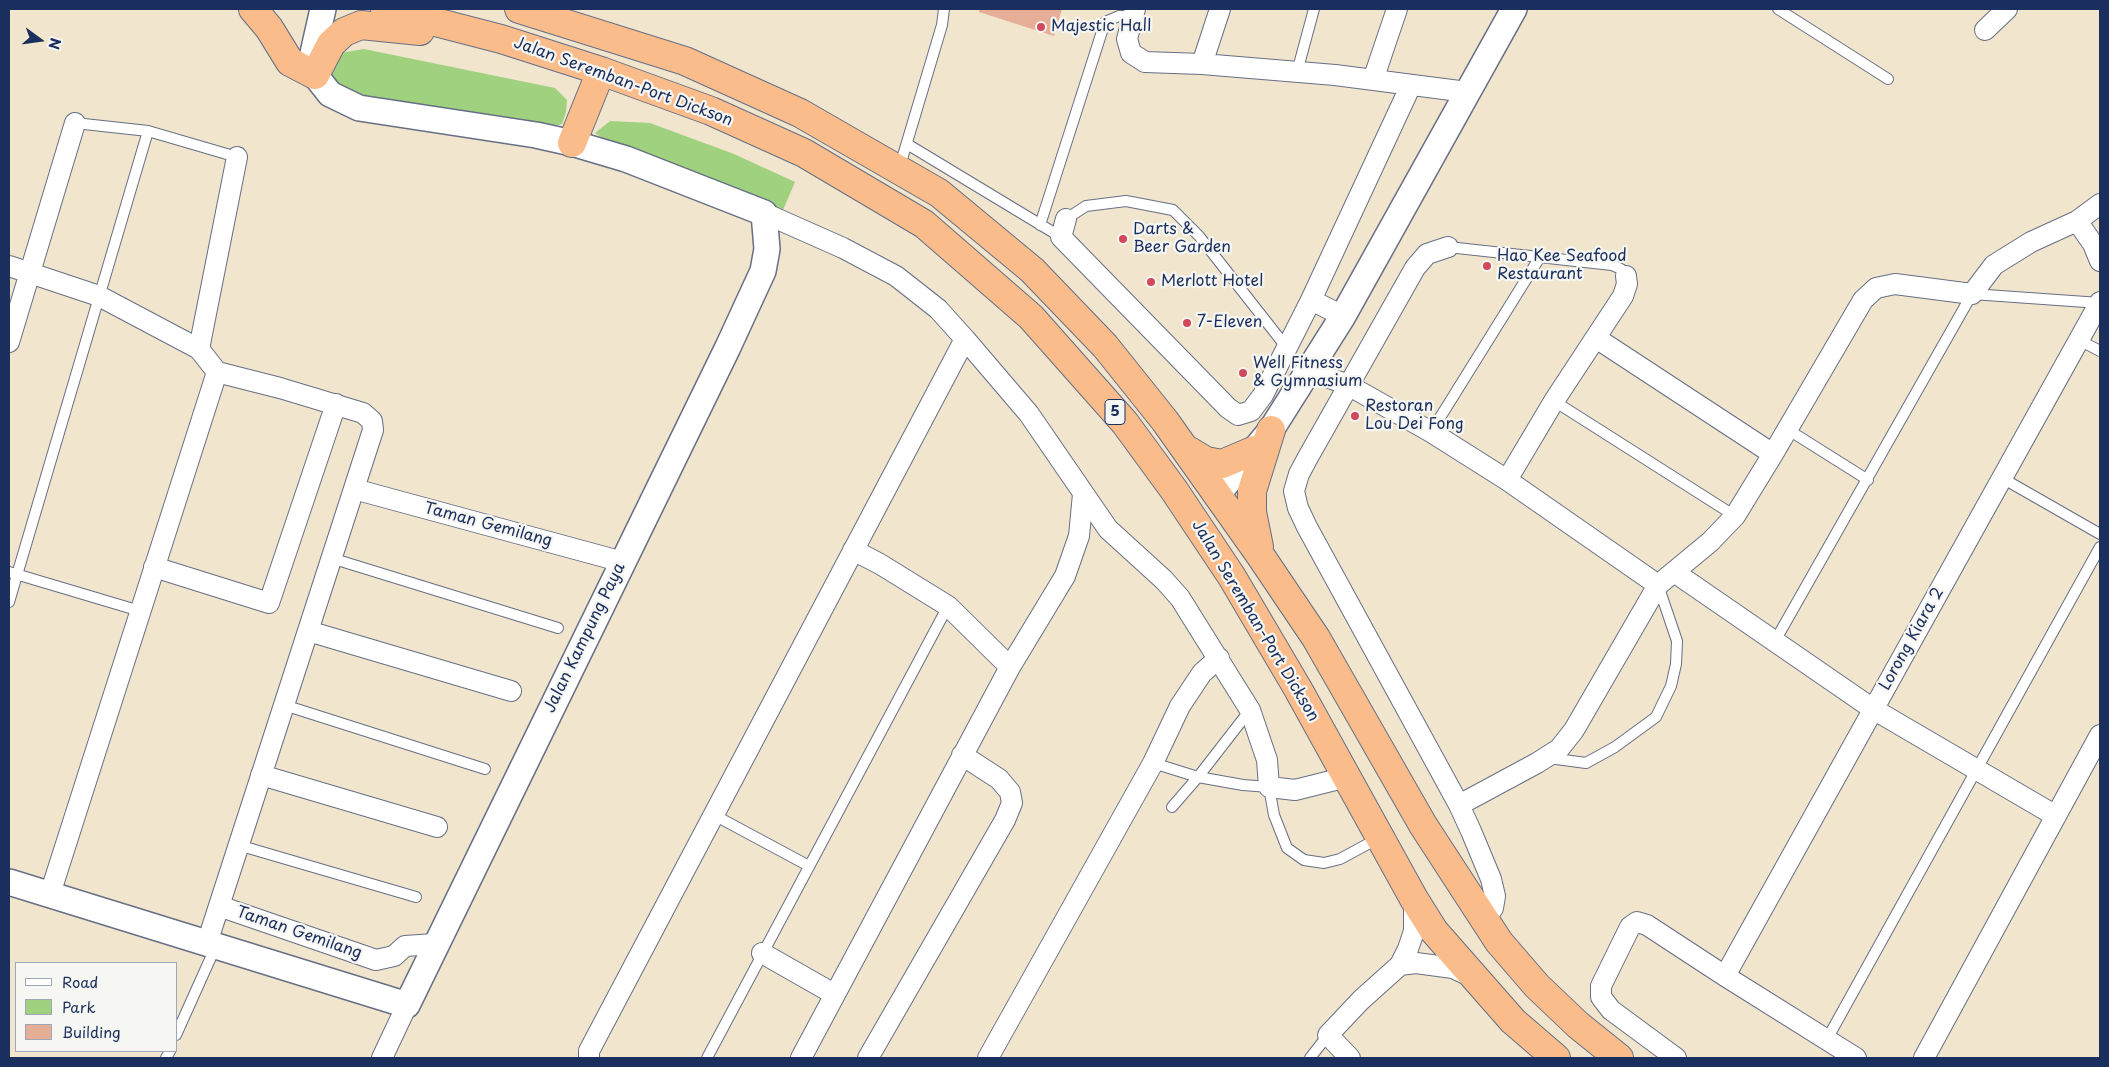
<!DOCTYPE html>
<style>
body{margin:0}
#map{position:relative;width:2109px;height:1067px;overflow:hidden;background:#f1e5cd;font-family:"Playpen Sans",sans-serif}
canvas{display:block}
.frame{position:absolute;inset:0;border:10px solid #1b2f5e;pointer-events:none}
.legend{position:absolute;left:15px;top:962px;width:162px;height:90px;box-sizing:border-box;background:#f6f6f2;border:1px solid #9ea6b7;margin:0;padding:6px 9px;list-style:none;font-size:15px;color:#1b2f5e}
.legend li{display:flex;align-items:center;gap:10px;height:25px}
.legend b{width:25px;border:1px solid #9ea6b7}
.north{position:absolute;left:15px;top:15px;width:50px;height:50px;-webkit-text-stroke:4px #f6f6f2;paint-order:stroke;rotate:104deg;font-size:14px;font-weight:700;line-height:20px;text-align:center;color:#1b2f5e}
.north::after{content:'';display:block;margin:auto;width:18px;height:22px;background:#1b2f5e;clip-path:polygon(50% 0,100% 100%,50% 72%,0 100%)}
</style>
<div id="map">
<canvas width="2109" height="1067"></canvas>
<div class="frame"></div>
<ul class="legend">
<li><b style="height:6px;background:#fff"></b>Road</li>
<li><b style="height:14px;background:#a0d17f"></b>Park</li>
<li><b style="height:14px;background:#e6ae96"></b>Building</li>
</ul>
<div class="north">N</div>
</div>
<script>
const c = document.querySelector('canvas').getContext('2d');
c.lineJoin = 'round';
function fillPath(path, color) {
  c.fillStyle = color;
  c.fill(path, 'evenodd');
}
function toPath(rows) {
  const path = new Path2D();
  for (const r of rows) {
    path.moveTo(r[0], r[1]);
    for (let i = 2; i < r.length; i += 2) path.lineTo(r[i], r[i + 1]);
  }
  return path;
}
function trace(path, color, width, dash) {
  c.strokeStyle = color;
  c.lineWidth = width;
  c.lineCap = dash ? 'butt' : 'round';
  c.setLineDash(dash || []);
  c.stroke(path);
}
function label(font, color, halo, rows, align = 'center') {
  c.font = font + ' "Playpen Sans",sans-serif';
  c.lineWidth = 4.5;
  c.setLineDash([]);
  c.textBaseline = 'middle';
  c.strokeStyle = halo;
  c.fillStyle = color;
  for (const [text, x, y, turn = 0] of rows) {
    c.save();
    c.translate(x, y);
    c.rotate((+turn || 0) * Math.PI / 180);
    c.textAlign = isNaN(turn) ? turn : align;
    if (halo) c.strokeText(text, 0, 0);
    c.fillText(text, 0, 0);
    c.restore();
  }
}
const green = toPath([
 [364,49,555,88,567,100,566,112,562,124,542,129,352,98,328,83,330,64,340,53],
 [610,121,650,123,734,154,795,182,783,210,618,149,595,133]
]);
const building = toPath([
 [979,9,1062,9,1054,36,979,12]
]);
const service = toPath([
 [1778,9,1888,79],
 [1297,72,1314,9],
 [75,123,148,131],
 [907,144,1061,237],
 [899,169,942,25,944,9],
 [1066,219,1086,206,1126,201,1173,210,1199,236,1287,348],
 [1040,225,1105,22,1119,16,1133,16],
 [1448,247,1612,265,1621,269,1626,276],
 [2079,340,2100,351],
 [1554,401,1735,516],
 [1787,429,1868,480],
 [1431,432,1540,257],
 [2002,478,2100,534],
 [331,558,558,628],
 [9,572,140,611],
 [9,602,148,131,237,157],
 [1775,641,1972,294,2100,303],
 [284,705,485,769],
 [1549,758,1586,763,1615,747,1656,717,1671,686,1676,664,1677,641,1658,585],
 [1153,763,1198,777,1243,785,1269,787,1274,815,1287,848,1304,860,1324,863,1340,859,1379,838],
 [1172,807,1198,777,1250,710],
 [714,815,809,866],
 [238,845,416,897],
 [176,1035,216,946],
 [1826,1041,2100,547],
 [166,1058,170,1051],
 [707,1058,948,606],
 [1310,1058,1328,1035]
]);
const minor = toPath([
 [1135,9,1127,39,1131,53,1145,62,1202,64,1335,75,1467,92],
 [1985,30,2007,9],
 [1202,64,1220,9],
 [1373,80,1397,9],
 [764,213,843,248,896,276,938,309,965,339,1029,414,1108,529,1164,580,1180,598,1250,710,1267,760,1269,787,1295,790,1347,777],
 [1066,219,1061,237,1228,408,1238,415,1251,411,1263,395,1311,300,1411,85],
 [2077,221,2093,244,2100,261],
 [1448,247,1427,254,1415,268,1307,459,1299,474,1294,491,1298,508,1307,527,1459,805,1471,831,1491,879,1495,896,1493,908,1484,921],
 [9,266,99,296,199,349,217,372,280,388,363,413,372,421,373,430,207,943],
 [1311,300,1343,316],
 [1596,338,1773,454],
 [9,342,75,123],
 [199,349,237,157],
 [1309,370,1348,385,1431,432,1507,480,1658,585],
 [1507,480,1554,401,1623,296,1627,284,1626,276],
 [354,489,623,562],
 [853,550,880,564,948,606,1010,667],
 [154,567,269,603,336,404],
 [1674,572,1873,709,2056,816],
 [308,631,511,691],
 [261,775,437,827],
 [1459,805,1537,763,1559,749,1574,730,1658,585,1710,542,1735,516,1773,454,1863,300,1876,288,1895,284,1972,294,1994,265,2031,242,2077,221,2100,204],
 [50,894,217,372],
 [219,906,376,960,394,956,405,946,435,944],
 [762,953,834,994],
 [1400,965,1416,963,1453,968,1472,977],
 [1725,976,2100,302],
 [382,1058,407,1005],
 [589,1058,589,1051,965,339],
 [801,1058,1010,667,1065,576,1079,536,1083,494],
 [868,1058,1005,820,1012,803,1010,792,999,779,962,755],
 [988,1058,1153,763,1180,706,1202,673,1219,658],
 [1350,1058,1328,1035,1361,1000,1400,965,1408,949,1414,931,1414,899],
 [1676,1058,1611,1010,1601,997,1601,986,1630,927,1637,922,1647,925,1725,976,1856,1058],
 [1924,1058,2100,735]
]);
const tertiary = toPath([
 [1217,495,1271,430,1343,316,1514,9],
 [9,882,407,1005,728,347,763,271,767,249,764,213,626,159,572,143,536,135,359,108,330,94,315,75,313,53,323,9]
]);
const trunk = toPath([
 [253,9,269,28,290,62,315,75,331,44,344,32,361,25,420,31],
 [385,9,501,39,601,71,711,111,804,153,924,224,1031,317,1125,423,1174,490,1232,577,1298,689,1414,899,1434,931,1513,1021,1556,1058],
 [519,9,685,61,800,113,939,193,1032,270,1105,346,1165,421,1260,555,1316,638,1423,825,1499,942,1537,986,1578,1025,1619,1058],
 [572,143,601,71],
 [1186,449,1206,461,1222,464,1255,450],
 [1259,547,1252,512,1252,491,1271,430]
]);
const markers = [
 [1041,27,5,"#d1495b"],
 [1123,239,5,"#d1495b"],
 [1487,266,5,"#d1495b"],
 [1151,282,5,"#d1495b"],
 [1187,323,5,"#d1495b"],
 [1243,373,5,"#d1495b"],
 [1355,416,5,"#d1495b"]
];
const shields = [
 [1115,412,20]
];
const shieldNames = [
 ["5",1115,412]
];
const poiNames = [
 ["Majestic Hall",1051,27],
 ["Darts &",1133,230],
 ["Beer Garden",1133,248],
 ["Hao Kee Seafood",1497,257],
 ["Restaurant",1497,275],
 ["Merlott Hotel",1161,282],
 ["7-Eleven",1197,323],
 ["Well Fitness",1253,364],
 ["& Gymnasium",1253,382],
 ["Restoran",1365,407],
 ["Lou Dei Fong",1365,425]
];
const streetNames = [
 ["Jalan Seremban-Port Dickson",623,82,20],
 ["Taman Gemilang",488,525,15],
 ["Jalan Seremban-Port Dickson",1255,621,59],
 ["Jalan Kampung Paya",585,638,-64],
 ["Lorong Kiara 2",1912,639,-61],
 ["Taman Gemilang",299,933,19]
];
fillPath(green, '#a0d17f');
fillPath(building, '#e6ae96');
trace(service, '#666f85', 12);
trace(minor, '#666f85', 22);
trace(tertiary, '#666f85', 28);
trace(trunk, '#666f85', 30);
trace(service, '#fff', 10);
trace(minor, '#fff', 20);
trace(tertiary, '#fff', 25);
trace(trunk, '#f9bc8a', 28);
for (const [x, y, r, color] of markers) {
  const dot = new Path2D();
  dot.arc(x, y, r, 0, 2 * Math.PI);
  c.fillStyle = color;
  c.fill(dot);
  trace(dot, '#f6f6f2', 2);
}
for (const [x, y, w] of shields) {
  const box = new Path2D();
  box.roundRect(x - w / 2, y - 12.5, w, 25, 4);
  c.fillStyle = '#f6f6f2';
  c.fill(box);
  trace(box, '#1b2f5e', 1);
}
label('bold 15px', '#1b2f5e', null, shieldNames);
label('16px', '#1b2f5e', '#f6f6f2', poiNames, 'left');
label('16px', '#1b2f5e', '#f6f6f2', streetNames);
</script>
